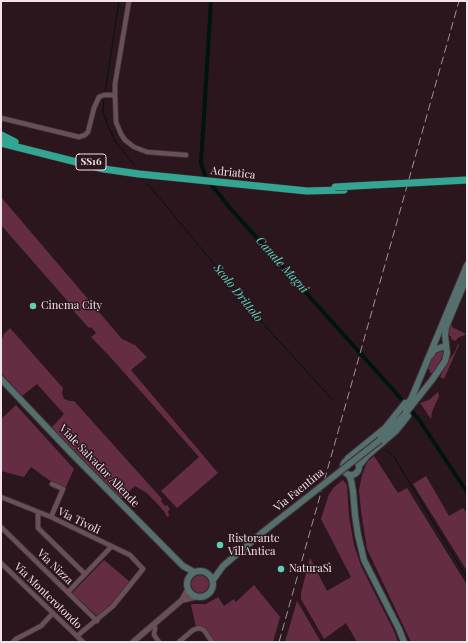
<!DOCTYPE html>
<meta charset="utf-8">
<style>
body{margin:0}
#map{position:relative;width:468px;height:643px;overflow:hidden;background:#2b161e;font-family:"Playfair Display",serif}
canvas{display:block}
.frame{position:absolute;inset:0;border:2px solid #f2e3e8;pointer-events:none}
</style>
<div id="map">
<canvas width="468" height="643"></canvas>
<div class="frame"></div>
</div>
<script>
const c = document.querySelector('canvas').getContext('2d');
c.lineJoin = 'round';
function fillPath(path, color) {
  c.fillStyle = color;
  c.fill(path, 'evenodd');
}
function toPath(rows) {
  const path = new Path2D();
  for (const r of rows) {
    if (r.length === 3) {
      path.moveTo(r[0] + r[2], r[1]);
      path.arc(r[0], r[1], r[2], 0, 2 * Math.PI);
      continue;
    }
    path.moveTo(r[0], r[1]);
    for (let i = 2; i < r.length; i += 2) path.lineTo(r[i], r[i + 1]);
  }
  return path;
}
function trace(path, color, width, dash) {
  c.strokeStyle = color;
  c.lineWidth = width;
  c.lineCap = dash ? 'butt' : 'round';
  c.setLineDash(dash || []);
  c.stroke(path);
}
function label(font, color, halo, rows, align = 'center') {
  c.font = font + ' "Playfair Display",serif';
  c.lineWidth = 3;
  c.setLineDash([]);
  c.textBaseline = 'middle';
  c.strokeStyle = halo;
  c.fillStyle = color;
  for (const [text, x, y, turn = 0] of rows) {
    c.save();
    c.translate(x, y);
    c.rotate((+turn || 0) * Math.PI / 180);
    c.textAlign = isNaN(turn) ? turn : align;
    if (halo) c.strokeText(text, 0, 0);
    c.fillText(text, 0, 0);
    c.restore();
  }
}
const green = toPath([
 [1,197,122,339,135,345,147,357,131,370,218,473,177,508,161,491,199,457,112,359,91,337,96,333,91,327,89,328,70,307,71,305,1,225],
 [450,324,452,325,452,327,466,334,465,335,459,337,455,341,451,339,451,336,449,336,447,330],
 [10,328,63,388,62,393,64,399,70,401,74,401,162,499,161,501,165,506,167,505,170,509,168,511,169,516,167,517,164,511,147,493,135,486,121,499,51,428,64,414,37,384,22,396,1,373,1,341,4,334],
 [458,344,459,345,444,379,440,377,447,362,455,352],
 [435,350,442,350,444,354,433,374,429,372,430,370,427,368],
 [438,392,439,396,432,412,431,419,420,403,429,400],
 [16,405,74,469,65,489,52,482,31,467,24,477,1,471,1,419],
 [374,456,398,493,407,488,467,585,467,642,411,642,367,549,361,511,359,490,362,475,367,462],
 [426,476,449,516,463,508,467,513,467,571,413,484],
 [343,480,347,485,349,516,354,545,361,566,394,631,398,642,357,642,346,623,324,639,301,599,301,593,310,558,327,591,351,577,321,519,329,494,334,487],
 [104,560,130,582,112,603,97,616,72,593],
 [200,584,9],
 [254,585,280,617,273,642,214,642,207,631,196,627,191,605,193,604,206,604,218,597,224,606,234,599,236,602],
 [297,601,321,642,285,642]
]);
const stream = toPath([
 [105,93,119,1],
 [104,96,103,112,109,128,115,141,135,166],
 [148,184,267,328,332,399],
 [387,450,394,457,467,578]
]);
const canal = toPath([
 [211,1,201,163,206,178,230,208,396,393,420,421,467,492]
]);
const minor = toPath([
 [115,95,116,122,121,134,125,140,134,147,147,152,186,155],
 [1,118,79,137,85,135,88,132,94,108,99,97,104,95,115,95,115,84,129,1],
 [1,497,51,517,130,555,143,569,113,606,77,636],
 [38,512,38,528,85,574],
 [51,517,63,489,52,484],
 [1,527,97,621],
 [1,563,83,642],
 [68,592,111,547],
 [153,625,155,628,154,635,159,642],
 [13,642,16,639,41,626,53,613],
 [179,642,193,630,199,628,204,630,212,642]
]);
const tertiary = toPath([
 [182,600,195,597],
 [133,642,182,600,188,589]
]);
const secondary = toPath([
 [431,355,434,350,442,347],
 [1,379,73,455,183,566,194,572],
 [405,409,412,397,467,265],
 [380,440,405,414,432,380,445,361,447,353,445,335,446,327,467,277],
 [348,458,385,428,405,403],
 [351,467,8],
 [359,466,367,456,396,431,408,416],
 [349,475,351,480,353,491,355,515,358,535,364,560,399,629,404,642],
 [200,584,13],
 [213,580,223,566,263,532]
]);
const trunk = toPath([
 [1,135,15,142],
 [1,143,104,169,139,174,307,191,344,190]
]);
const rail = toPath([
 [279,642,459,1]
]);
const secondaryBridge = toPath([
 [263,532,380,440]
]);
const trunkBridge = toPath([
 [335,187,467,180]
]);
const markers = [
 [33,306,4,"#5eceb7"],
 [220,545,4,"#5eceb7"],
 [281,569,4,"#5eceb7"]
];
const shields = [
 [91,162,30]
];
const shieldNames = [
 ["SS16",91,162]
];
const streetNames = [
 ["Adriatica",233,173,6],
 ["Viale Salvador Allende",99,466,46],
 ["Via Faentina",299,490,-39],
 ["Via Tivoli",79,521,26],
 ["Via Nizza",55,567,44],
 ["Via Monterotondo",48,596,44]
];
const poiNames = [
 ["Cinema City",41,306],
 ["Ristorante",228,539],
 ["VillAntica",228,552],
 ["NaturaSì",289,569]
];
const waterNames = [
 ["Canale Magni",282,265,48],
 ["Scolo Drittolo",238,293,51]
];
fillPath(green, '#652d44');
trace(stream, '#00140f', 1);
trace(canal, '#00140f', 4);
trace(minor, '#3f3035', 6);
trace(tertiary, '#3f3035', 7);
trace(secondary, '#3f3035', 8);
trace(trunk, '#3f3035', 8);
trace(minor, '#694f58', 4.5);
trace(tertiary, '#694f58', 5.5);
trace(secondary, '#556f6e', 6);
trace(trunk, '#32a693', 7);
trace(rail, '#a49298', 1, [8, 4]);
trace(secondaryBridge, '#3f3035', 8, []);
trace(trunkBridge, '#3f3035', 8, []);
trace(secondaryBridge, '#556f6e', 6);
trace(trunkBridge, '#32a693', 7);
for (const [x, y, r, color] of markers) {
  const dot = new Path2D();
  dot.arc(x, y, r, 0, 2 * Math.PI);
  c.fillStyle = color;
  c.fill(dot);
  trace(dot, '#2b161e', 1.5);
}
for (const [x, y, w] of shields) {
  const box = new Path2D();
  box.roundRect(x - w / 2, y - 8, w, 16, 3);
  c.fillStyle = '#2b161e';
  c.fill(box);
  trace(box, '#f2e3e8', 1);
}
label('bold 10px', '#f2e3e8', null, shieldNames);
label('11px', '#f2e3e8', '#2b161e', streetNames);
label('11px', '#f2e3e8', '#2b161e', poiNames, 'left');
label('italic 12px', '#57d9c0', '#2b161e', waterNames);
</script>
